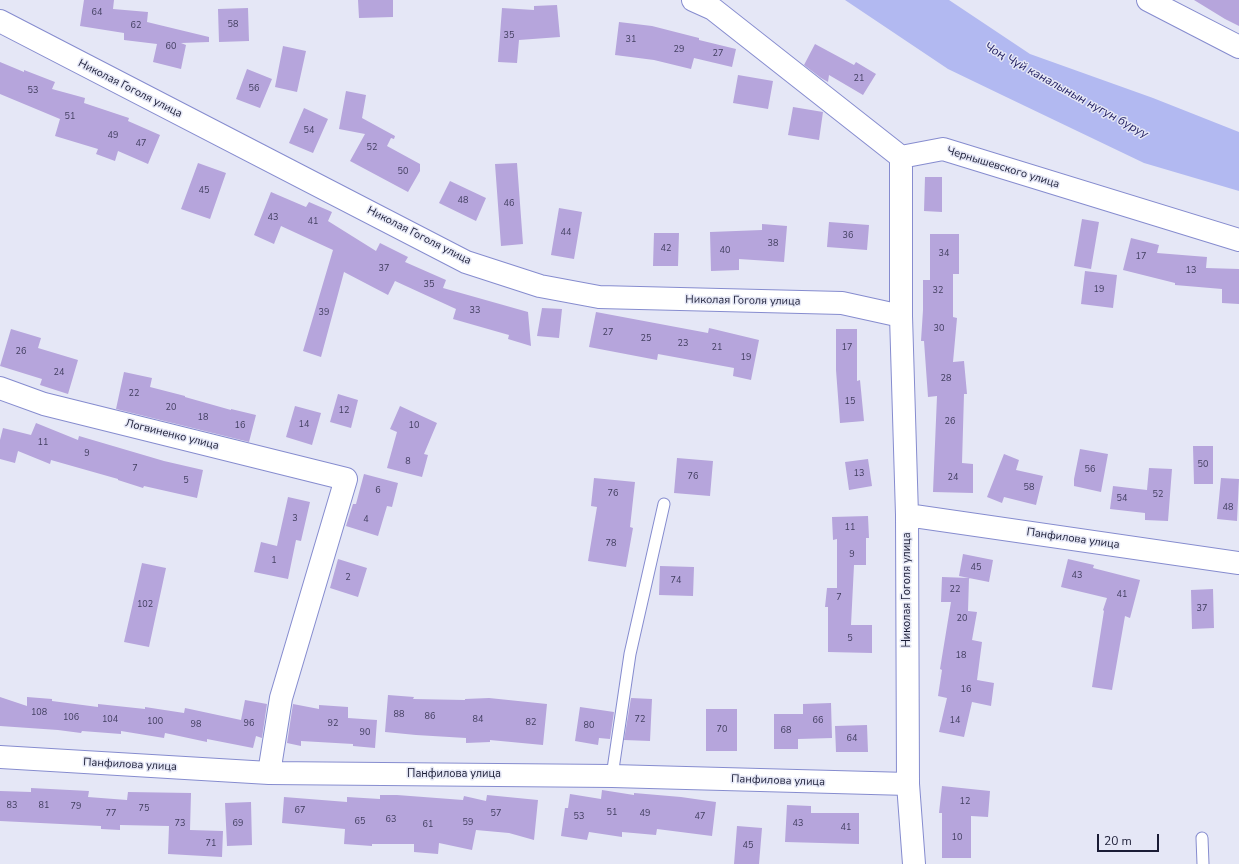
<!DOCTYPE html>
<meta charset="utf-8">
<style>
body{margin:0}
#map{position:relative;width:1239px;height:864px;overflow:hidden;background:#e5e7f6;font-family:"Nunito Sans",sans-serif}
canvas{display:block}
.scale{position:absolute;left:1097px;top:834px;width:62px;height:18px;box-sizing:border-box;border:2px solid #1a1c35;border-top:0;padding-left:5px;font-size:12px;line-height:14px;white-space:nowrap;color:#1a1c35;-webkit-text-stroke:3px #e5e7f6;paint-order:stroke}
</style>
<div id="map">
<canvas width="1239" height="864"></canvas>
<div class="scale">20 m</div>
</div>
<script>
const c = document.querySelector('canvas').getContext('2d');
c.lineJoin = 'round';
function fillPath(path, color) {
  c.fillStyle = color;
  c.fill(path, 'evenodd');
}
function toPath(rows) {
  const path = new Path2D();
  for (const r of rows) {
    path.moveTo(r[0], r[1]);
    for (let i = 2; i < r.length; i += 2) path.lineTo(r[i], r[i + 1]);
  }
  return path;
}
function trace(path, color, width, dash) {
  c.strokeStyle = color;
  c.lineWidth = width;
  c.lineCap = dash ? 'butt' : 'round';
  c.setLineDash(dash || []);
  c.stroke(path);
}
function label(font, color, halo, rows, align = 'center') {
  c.font = font + ' "Nunito Sans",sans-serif';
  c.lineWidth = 3;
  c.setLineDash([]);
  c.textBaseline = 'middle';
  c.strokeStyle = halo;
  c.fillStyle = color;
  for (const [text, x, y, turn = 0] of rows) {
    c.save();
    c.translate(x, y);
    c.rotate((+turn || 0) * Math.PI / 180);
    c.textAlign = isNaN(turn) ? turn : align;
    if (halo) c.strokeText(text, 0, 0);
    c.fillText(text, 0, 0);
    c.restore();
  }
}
const water = toPath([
 [845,0,949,0,1030,54,1153,98,1239,132,1239,191,1144,163,1002,95,948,69]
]);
const building = toPath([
 [84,0,114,0,113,9,148,12,147,22,209,37,209,42,181,43,186,45,181,69,153,62,157,44,124,40,124,33,80,26],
 [358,0,393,0,393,17,359,18],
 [1194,0,1239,0,1239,26,1225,19],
 [557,5,560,37,519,40,517,63,498,62,502,8,534,10,534,6],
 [248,8,249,41,219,42,218,9],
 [619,22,652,26,699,38,699,40,736,49,732,67,694,58,691,69,654,60,615,55],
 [815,44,854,65,856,62,876,74,863,95,829,75,828,82,821,78,804,65],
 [283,46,306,51,297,92,275,87],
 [0,62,24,72,24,70,55,82,52,89,85,98,84,103,129,118,128,121,160,135,148,164,118,151,115,161,96,154,98,149,55,136,60,119,0,94],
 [247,69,272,79,260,108,236,99],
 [738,75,773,81,768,109,733,103],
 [346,91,366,95,362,118,395,136,394,139,391,138,387,146,420,164,420,171,408,192,350,161,365,134,339,129],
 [793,107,823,112,819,140,788,135],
 [304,108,328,119,313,153,289,143],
 [198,163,226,173,210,219,181,209],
 [517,163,523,244,501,246,495,164],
 [925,177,942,177,942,212,924,211],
 [450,181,486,198,476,221,439,203],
 [271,192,306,207,309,202,332,212,328,221,376,251,380,243,408,257,405,262,446,280,443,288,528,312,531,346,508,339,509,335,453,319,456,309,395,281,388,295,344,272,321,357,303,351,333,250,281,226,274,244,254,235],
 [559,208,582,212,574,259,551,255],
 [1082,219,1099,222,1091,269,1074,266],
 [829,222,869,225,867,250,827,247],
 [762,224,787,226,784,262,739,259,739,270,711,271,710,232,762,230],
 [654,233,679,233,678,266,653,266],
 [930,234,959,234,959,274,953,274,953,317,957,318,953,362,964,361,967,394,964,394,962,463,973,464,973,493,933,492,937,396,928,397,924,341,921,341,923,310,923,280,930,280],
 [1131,238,1159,245,1157,253,1207,257,1206,268,1239,269,1239,304,1222,303,1222,289,1175,285,1175,283,1123,270],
 [1085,271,1117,275,1113,308,1081,304],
 [542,308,562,309,559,338,537,336],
 [596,312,708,333,709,328,759,340,751,380,733,376,734,368,658,354,657,360,589,347],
 [11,329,41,338,38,348,78,360,68,394,40,385,42,379,0,366],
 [836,329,857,329,857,381,860,380,864,421,840,423,836,370],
 [124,372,152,378,150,387,185,396,185,397,231,410,231,409,256,415,249,442,116,409],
 [338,394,358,400,351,428,330,422],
 [295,406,321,413,312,445,286,437],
 [400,406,437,423,424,454,428,455,422,477,387,468,397,432,390,429],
 [36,423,78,440,79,436,164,461,203,470,197,498,144,486,143,488,118,480,118,479,51,460,50,464,18,451,15,463,0,459,0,440,3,428,31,435],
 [1193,446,1213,446,1213,484,1194,484],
 [1080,449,1108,454,1101,492,1074,486,1074,479],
 [1004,454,1019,460,1016,470,1043,476,1036,505,1004,497,1002,503,987,497],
 [677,458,713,461,710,496,674,493],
 [868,459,872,486,849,490,845,462],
 [1149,468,1172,469,1168,521,1145,520,1145,513,1110,509,1113,486,1147,490],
 [364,474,398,483,392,507,387,506,378,536,346,526,353,504,356,504],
 [594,478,635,482,630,527,633,528,626,567,588,561,597,507,591,506],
 [1221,478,1239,479,1237,521,1217,519],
 [288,497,310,502,301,541,296,540,288,579,254,572,261,542,277,546],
 [868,516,869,538,866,538,866,565,854,565,851,625,872,625,872,653,828,652,828,607,825,607,827,588,837,588,837,539,833,540,832,517],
 [963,554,993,560,989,582,959,576],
 [338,559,367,568,358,597,330,588],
 [1068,559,1094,565,1093,568,1140,580,1130,618,1125,616,1112,690,1092,687,1104,611,1103,610,1107,598,1061,587],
 [142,563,166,568,149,647,124,642],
 [660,566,694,567,693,596,659,595],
 [942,577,969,578,968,611,977,612,972,640,982,642,977,680,994,683,991,706,972,702,964,737,939,732,947,698,938,696,942,670,940,669,951,602,941,602],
 [1213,589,1214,628,1192,629,1191,590],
 [388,695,414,697,413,699,465,700,465,699,489,698,547,704,543,745,490,740,490,742,466,743,466,738,416,735,385,732],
 [0,697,27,706,27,697,52,699,52,701,98,707,98,704,145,709,145,707,184,713,185,708,241,720,245,700,267,704,262,738,256,736,253,748,207,739,207,742,165,733,164,738,121,731,121,734,82,731,81,733,58,730,0,726],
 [631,698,652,699,650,741,624,740],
 [831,703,832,738,798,739,798,749,774,749,774,714,803,714,803,704],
 [293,704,319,709,319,705,348,707,348,718,377,720,375,748,353,746,353,744,301,741,301,746,287,743],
 [580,707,614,712,610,739,599,738,598,745,575,741],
 [706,709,737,709,737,751,706,751],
 [867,725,868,752,836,752,835,726],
 [942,786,990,791,988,817,971,816,971,858,942,858,942,813,939,813],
 [31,788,89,791,88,797,127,800,128,792,191,793,190,830,223,831,222,857,168,854,169,826,120,825,120,830,101,829,101,826,0,821,0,791,31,792],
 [602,790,634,795,634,793,681,797,716,802,712,836,657,829,656,835,622,832,622,837,589,832,587,840,561,836,565,808,568,808,570,794,601,799],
 [380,795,397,795,463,800,464,796,486,801,487,795,538,800,534,840,509,833,476,830,472,850,439,843,438,854,414,852,414,844,372,844,372,846,344,844,345,829,282,823,284,797,347,802,347,797,380,799],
 [251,802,252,845,227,846,225,803],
 [787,805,811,806,811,813,859,813,859,844,785,842],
 [737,826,762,828,759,864,734,864]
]);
const lane = toPath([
 [612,776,630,654,664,504],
 [1202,838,1203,864]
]);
const street = toPath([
 [693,0,713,9,901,157,943,149,1239,240],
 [1148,0,1239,47],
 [0,21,466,262,540,286,599,297,842,303,901,316],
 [901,157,901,316,907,515,908,784,914,864],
 [0,388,44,404,346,479,281,698,269,773],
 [907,515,1239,563],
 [0,757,269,773,612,776,908,784]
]);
const numberNames = [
 ["64",97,13],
 ["58",233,25],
 ["62",136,26],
 ["35",509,36],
 ["31",631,40],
 ["60",171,47],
 ["29",679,50],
 ["27",718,54],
 ["21",859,79],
 ["56",254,89],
 ["53",33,91],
 ["51",70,117],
 ["54",309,131],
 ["49",113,136],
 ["47",141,144],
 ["52",372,148],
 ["50",403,172],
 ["45",204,191],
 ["48",463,201],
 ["46",509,204],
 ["43",273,218],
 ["41",313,222],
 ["44",566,233],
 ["36",848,236],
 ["38",773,244],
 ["42",666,249],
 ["40",725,251],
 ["34",944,254],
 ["17",1141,257],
 ["37",384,269],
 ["13",1191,271],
 ["35",429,285],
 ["19",1099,290],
 ["32",938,291],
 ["33",475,311],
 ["39",324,313],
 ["30",939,329],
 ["27",608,333],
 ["25",646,339],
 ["23",683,344],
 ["21",717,348],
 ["17",847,348],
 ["26",21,352],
 ["19",746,358],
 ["24",59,373],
 ["28",946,379],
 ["22",134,394],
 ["15",850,402],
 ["20",171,408],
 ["12",344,411],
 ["18",203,418],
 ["26",950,422],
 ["14",304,425],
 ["16",240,426],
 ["10",414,426],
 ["11",43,443],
 ["9",87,454],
 ["8",408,462],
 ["50",1203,465],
 ["7",135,469],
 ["56",1090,470],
 ["13",859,474],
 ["76",693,477],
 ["24",953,478],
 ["5",186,481],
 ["58",1029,488],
 ["6",378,491],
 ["76",613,494],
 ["52",1158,495],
 ["54",1122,499],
 ["48",1228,508],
 ["3",295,519],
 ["4",366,520],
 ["11",850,528],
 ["78",611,544],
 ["9",852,555],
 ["1",274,561],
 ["45",976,568],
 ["43",1077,576],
 ["2",348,578],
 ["74",676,581],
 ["22",955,590],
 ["41",1122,595],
 ["7",839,598],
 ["102",145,605],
 ["37",1202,609],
 ["20",962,619],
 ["5",850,639],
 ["18",961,656],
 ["16",966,690],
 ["108",39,713],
 ["88",399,715],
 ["86",430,717],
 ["106",71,718],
 ["104",110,720],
 ["84",478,720],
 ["72",640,720],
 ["66",818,721],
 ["14",955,721],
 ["100",155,722],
 ["82",531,723],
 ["96",249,724],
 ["92",333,724],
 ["98",196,725],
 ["80",589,726],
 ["70",722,730],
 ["68",786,731],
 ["90",365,733],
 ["64",852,739],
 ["12",965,802],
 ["83",12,806],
 ["81",44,806],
 ["79",76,807],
 ["75",144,809],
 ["67",300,811],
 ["51",612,813],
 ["77",111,814],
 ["57",496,814],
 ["49",645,814],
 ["53",579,817],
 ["47",700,817],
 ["63",391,820],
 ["65",360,822],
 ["59",468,823],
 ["73",180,824],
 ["69",238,824],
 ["43",798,824],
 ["61",428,825],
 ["41",846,828],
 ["10",957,838],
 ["71",211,844],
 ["45",748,846]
];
const streetNames = [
 ["Николая Гоголя улица",130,89,27],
 ["Чернышевского улица",1003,168,17],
 ["Николая Гоголя улица",419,236,27],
 ["Николая Гоголя улица",743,301,1],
 ["Логвиненко улица",172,435,14],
 ["Панфилова улица",1073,539,8],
 ["Николая Гоголя улица",907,590,-90],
 ["Панфилова улица",130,765,3],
 ["Панфилова улица",454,774],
 ["Панфилова улица",778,781,2]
];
const waterNames = [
 ["Чоң Чүй каналынын нугун буруу",1066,91,29]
];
fillPath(water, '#b2b9f1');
fillPath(building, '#b6a5dc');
trace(lane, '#868ccf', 13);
trace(street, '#868ccf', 24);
trace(lane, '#fff', 11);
trace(street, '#fff', 22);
label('9px', '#413e5f', null, numberNames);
label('11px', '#1a1c35', '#e5e7f6', streetNames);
label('italic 12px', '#262364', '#e5e7f6', waterNames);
</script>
